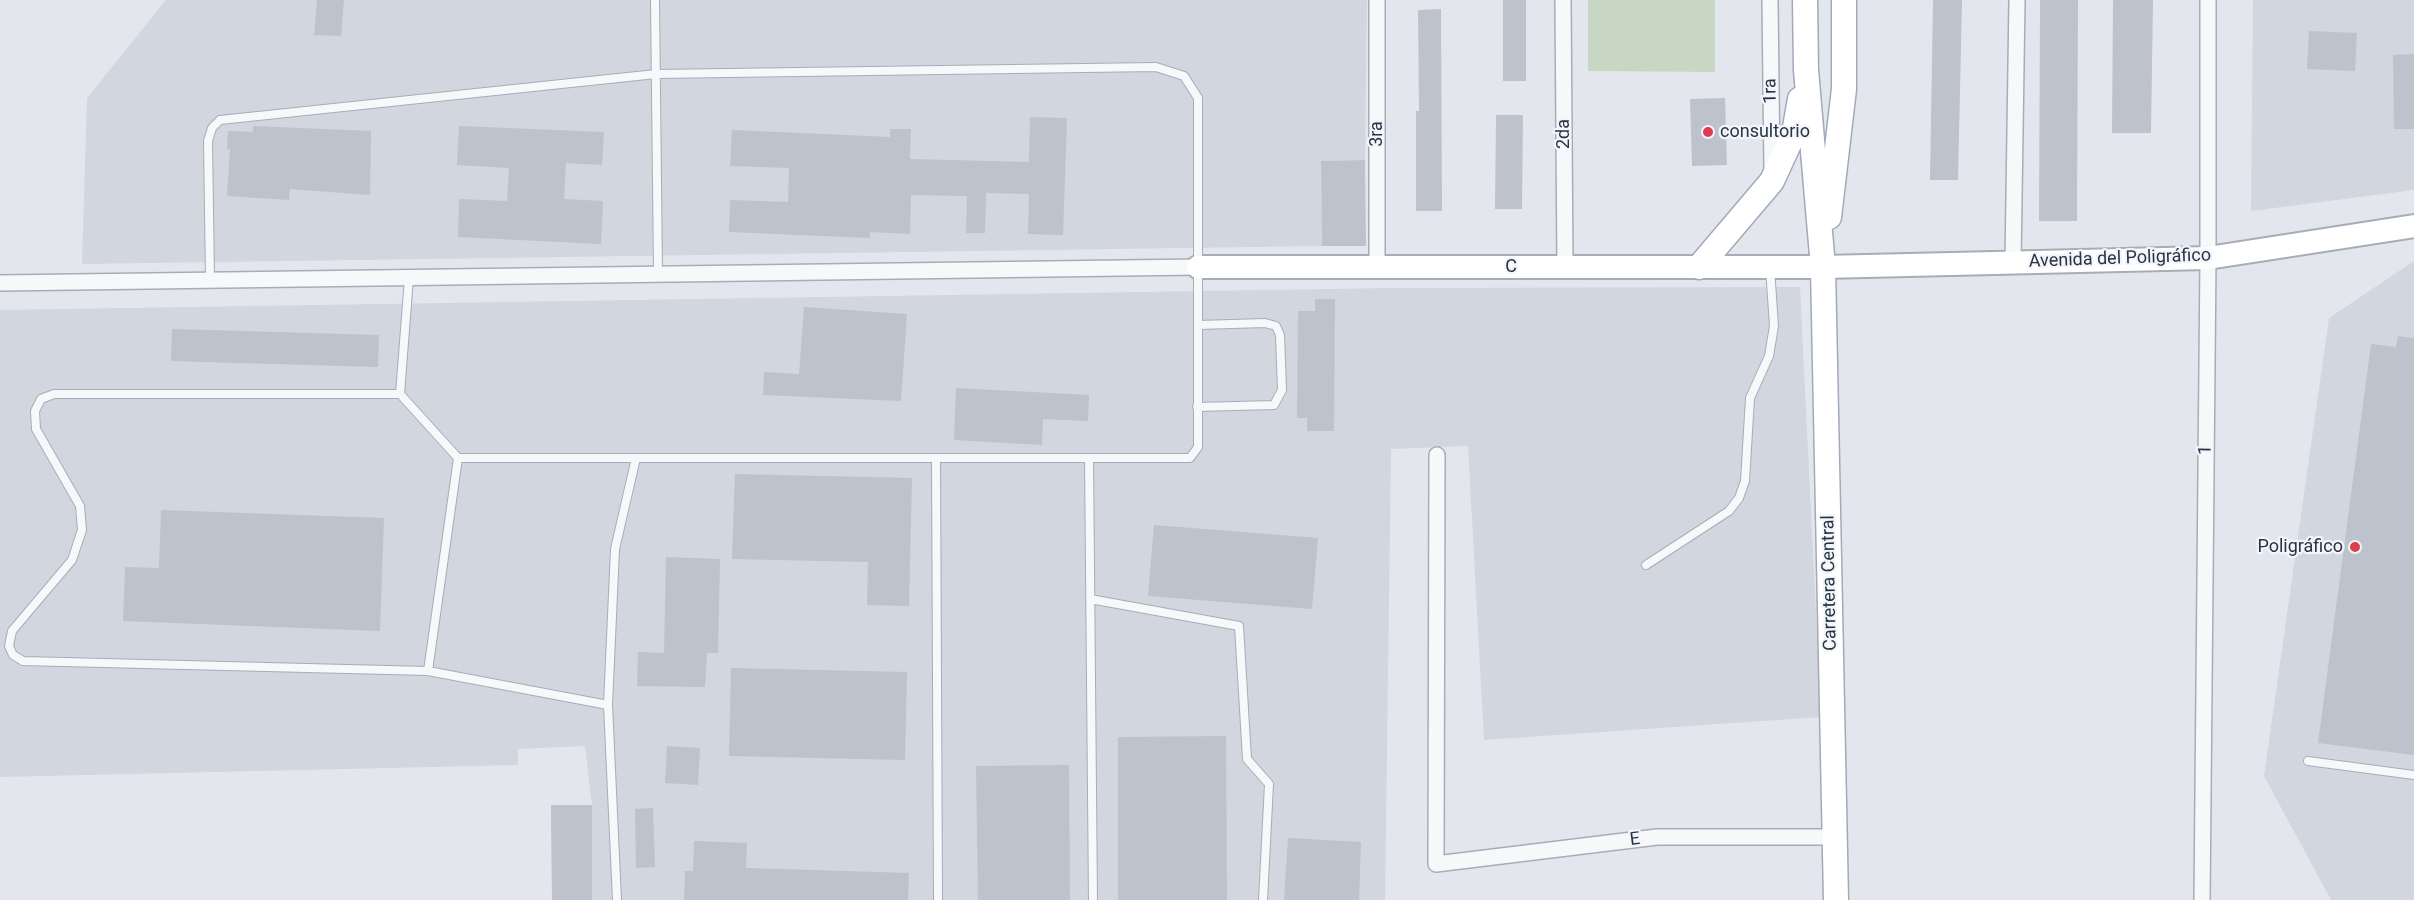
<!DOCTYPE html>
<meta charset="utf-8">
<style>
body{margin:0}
canvas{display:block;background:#e3e7ed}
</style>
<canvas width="2414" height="900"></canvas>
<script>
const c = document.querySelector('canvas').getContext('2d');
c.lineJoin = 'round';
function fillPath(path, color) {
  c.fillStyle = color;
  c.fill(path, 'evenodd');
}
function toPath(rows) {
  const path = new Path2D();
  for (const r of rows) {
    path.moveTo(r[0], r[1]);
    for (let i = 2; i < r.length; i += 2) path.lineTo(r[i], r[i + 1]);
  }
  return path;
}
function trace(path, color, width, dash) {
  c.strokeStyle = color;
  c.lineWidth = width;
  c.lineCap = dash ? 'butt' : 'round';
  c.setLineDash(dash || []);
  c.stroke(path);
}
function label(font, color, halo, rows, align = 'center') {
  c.font = font + ' Roboto,sans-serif';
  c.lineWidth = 4.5;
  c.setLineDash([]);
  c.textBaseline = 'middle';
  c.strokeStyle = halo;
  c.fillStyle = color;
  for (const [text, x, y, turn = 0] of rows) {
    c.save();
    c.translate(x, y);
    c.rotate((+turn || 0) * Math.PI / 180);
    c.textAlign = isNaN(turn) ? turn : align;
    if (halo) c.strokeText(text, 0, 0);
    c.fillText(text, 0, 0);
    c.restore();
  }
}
const built = toPath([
 [166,0,1367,0,1365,160,1321,161,1322,246,82,264,87,98],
 [2253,0,2414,0,2414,190,2251,211],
 [2414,261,2414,900,2331,900,2264,776,2329,318],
 [1800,287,1821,717,1484,740,1468,446,1391,449,1385,900,552,900,551,805,592,805,585,746,518,749,518,765,0,777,0,310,1392,288]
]);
const green = toPath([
 [1588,0,1715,0,1715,72,1588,71]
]);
const building = toPath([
 [317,0,344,0,341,36,314,35],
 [1503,0,1526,0,1526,81,1503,81],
 [1933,0,1962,0,1958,180,1930,180],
 [2040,0,2078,0,2077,221,2039,221],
 [2113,0,2153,0,2151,133,2112,133],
 [1441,9,1442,211,1416,211,1416,111,1419,111,1418,10],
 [2309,31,2357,33,2355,71,2307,69],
 [2414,54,2414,129,2394,129,2393,55],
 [1725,98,1727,165,1692,166,1690,99],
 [1496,115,1523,115,1522,209,1495,209],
 [1030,117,1067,118,1063,235,1028,234,1029,194,986,193,985,233,966,233,967,196,911,195,910,234,870,232,870,238,729,232,730,200,788,202,789,168,730,166,732,130,890,137,890,129,911,129,910,159,1029,162],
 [253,126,371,131,370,195,290,189,289,200,227,196,230,149,227,149,228,131,253,132],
 [459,126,604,132,602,165,566,163,564,199,603,201,601,244,458,237,459,199,507,201,509,168,457,165],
 [1365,160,1366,246,1322,246,1321,161],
 [1315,299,1335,299,1334,431,1307,431,1307,418,1297,418,1298,311,1315,311],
 [804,307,907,314,901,401,763,395,764,372,799,374],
 [172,329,379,335,378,367,171,361],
 [2398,336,2414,338,2414,755,2318,743,2371,344,2396,347],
 [956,388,1089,395,1088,421,1043,419,1042,445,954,440],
 [735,474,912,478,909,606,867,605,868,562,732,559],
 [161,510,384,518,380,631,123,621,125,567,159,568],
 [1154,525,1318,538,1312,609,1148,596],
 [666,557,720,559,718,653,707,653,705,687,637,686,638,652,664,653],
 [731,668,907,672,905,760,729,756],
 [1226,736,1227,900,1118,900,1118,737],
 [667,746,700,748,698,785,665,783],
 [1069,765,1070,900,978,900,976,766],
 [551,805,592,805,592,900,552,900],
 [653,808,655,867,636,868,635,809],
 [1288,838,1361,842,1359,900,1284,900],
 [694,841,747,843,746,868,909,873,908,900,684,900,685,871,693,871]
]);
const lane = toPath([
 [655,0,658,274],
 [210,280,208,141,212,128,220,120,656,74,1156,67,1184,76,1198,98,1198,447,1190,458,458,458],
 [400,394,54,394,41,399,35,411,36,429,80,506,82,530,72,560,12,631,9,646,13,655,23,661,428,671,458,458,400,394,409,278],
 [1197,407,1274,405,1282,390,1280,335,1276,326,1265,323,1198,325],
 [936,458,938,900],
 [1089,458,1093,900],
 [1646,565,1729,511,1739,498,1745,481,1750,398,1769,356,1774,326,1770,268],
 [1090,599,1239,626,1247,759,1269,784,1263,900],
 [428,671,608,705],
 [2308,761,2414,775],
 [617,900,608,705,615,549,636,458]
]);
const street = toPath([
 [1563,0,1565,267],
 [1770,0,1772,171],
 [2013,263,2017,0],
 [1377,267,1377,0],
 [0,283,1198,267],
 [1437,455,1436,864,1657,837,1835,837],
 [2202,900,2208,258,2208,0]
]);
const secondary = toPath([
 [1198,267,1823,267,2208,258,2414,226]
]);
const primary = toPath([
 [1805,0,1806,70,1823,267,1836,900],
 [1829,217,1844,89,1844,0],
 [1699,267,1772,181,1794,133,1800,99]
]);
const markers = [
 [1708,132,6,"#dd3d52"],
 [2355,547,6,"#dd3d52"]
];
const streetNames = [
 ["1ra",1771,91,-91],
 ["3ra",1377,134,-90],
 ["2da",1564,134,-90],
 ["Avenida del Poligráfico",2120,259,-2],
 ["C",1511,267],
 ["1",2206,450,-89],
 ["Carretera Central",1830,583,-91],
 ["E",1635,840,-7]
];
const poiNames = [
 ["consultorio",1720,132],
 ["Poligráfico",2343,547,"right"]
];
fillPath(built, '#d1d6df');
fillPath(green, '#c8d7c3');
fillPath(building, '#bdc2cd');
trace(lane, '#a7adb8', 10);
trace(street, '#a7adb8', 18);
trace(secondary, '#a7adb8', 26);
trace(primary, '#a1aaba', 27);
trace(lane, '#f7f8fa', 8);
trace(street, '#f7f8fa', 15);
trace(secondary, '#fff', 22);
trace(primary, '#fff', 24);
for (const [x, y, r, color] of markers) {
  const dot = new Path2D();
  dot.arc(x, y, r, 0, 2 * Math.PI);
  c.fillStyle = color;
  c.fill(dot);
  trace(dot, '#f3f6f9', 2);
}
label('18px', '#293347', '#f3f6f9', streetNames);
label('18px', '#293347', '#f3f6f9', poiNames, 'left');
</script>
